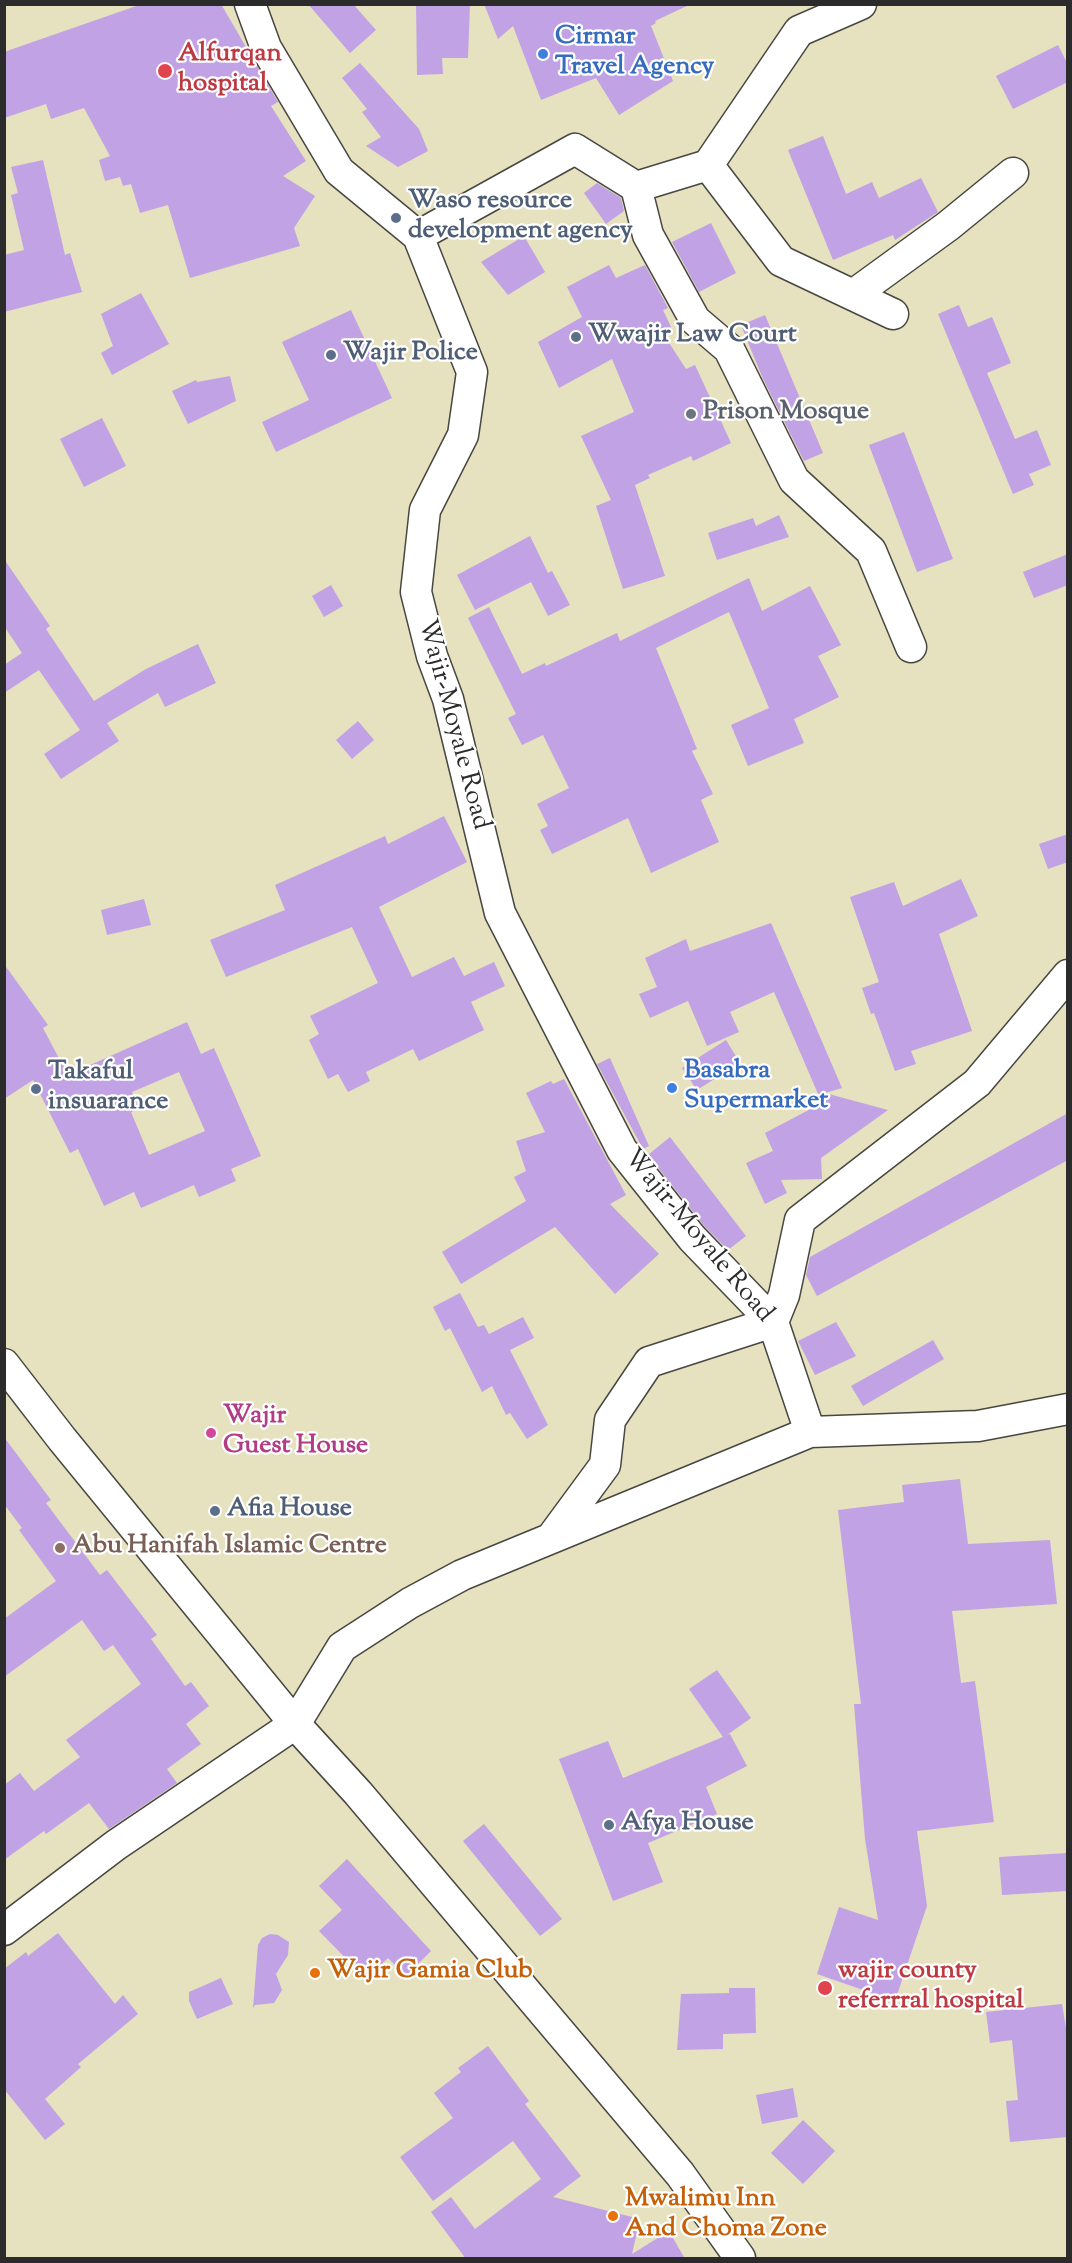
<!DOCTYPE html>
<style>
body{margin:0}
#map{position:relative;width:1072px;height:2263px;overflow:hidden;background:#e6e1be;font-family:"Sorts Mill Goudy",serif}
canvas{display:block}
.frame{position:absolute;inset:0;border:6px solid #2b2b2b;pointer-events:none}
</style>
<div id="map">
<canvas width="1072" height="2263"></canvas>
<div class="frame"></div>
</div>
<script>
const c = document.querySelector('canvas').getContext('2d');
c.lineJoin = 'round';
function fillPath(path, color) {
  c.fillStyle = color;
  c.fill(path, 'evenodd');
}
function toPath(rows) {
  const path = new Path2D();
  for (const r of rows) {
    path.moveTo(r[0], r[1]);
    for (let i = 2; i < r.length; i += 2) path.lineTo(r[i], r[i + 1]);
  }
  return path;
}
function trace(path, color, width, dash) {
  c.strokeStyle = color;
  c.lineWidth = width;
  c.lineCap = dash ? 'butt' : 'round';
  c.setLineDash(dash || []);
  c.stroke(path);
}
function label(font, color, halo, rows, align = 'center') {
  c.font = font + ' "Sorts Mill Goudy",serif';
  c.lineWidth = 4.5;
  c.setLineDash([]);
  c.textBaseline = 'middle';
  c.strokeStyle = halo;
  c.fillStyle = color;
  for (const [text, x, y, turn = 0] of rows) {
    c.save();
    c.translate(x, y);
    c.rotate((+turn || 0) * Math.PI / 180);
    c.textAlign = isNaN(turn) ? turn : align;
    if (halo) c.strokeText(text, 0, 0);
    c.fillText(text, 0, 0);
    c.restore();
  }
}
const building = toPath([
 [142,4,221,4,278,102,271,106,306,161,283,176,315,196,294,228,300,246,190,278,168,205,140,213,131,184,123,186,120,177,105,181,99,160,110,156,84,108,51,119,46,104,4,118,4,52],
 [308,4,353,4,376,30,350,53],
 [416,4,470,4,468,58,442,58,443,74,417,75],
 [484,4,691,4,655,21,656,23,651,26,673,81,619,115,596,78,541,100,513,26,498,39],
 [1058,45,1068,65,1068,82,1013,109,996,76],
 [360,63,419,129,428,151,398,167,366,146,381,137,362,112,367,109,342,78],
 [823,136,846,194,872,182,879,198,921,178,938,212,895,240,893,235,833,260,788,150],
 [43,160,65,255,70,253,82,292,4,312,4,255,24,250,11,195,18,193,11,167],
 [597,183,621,198,624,211,606,224,584,193],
 [711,223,736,273,699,292,672,242],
 [524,236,545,272,508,295,481,262],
 [609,265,616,278,645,265,668,308,663,310,671,327,662,332,686,369,695,365,731,443,693,461,691,456,648,475,650,478,635,485,665,576,623,589,596,506,611,500,581,436,634,412,612,359,559,388,538,342,582,317,567,287],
 [141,293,169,344,112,375,101,353,113,346,101,314],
 [959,305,968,327,992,317,1011,363,987,373,1015,439,1037,430,1051,465,1029,474,1034,485,1013,494,938,314],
 [351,310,392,398,276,452,262,422,309,400,282,342],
 [765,315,823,453,804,461,763,379,741,325],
 [230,376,236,401,188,424,172,391,196,380,197,382],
 [102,418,126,466,84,487,60,439],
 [904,432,953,559,917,572,869,445],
 [779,515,789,537,717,560,708,533,753,518,756,526],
 [530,536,548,573,552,571,570,605,548,616,531,582,475,610,457,575],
 [1068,554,1068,585,1034,598,1023,572],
 [4,559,50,626,46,629,94,701,146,669,198,644,216,683,165,707,158,693,107,723,119,741,61,779,44,754,80,730,39,670,4,693,4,665,22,653,4,626],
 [749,578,762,611,810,586,841,645,818,656,839,697,794,719,804,743,748,766,731,725,769,708,729,612,656,648,697,749,692,751,713,794,701,800,719,842,651,873,628,818,552,854,540,830,548,826,537,804,569,788,543,735,522,745,508,718,516,714,468,618,489,607,522,674,545,663,546,666,617,633,620,641],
 [331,585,343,606,324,617,312,596],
 [358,721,374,740,352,759,336,740],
 [444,816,467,862,379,907,412,977,454,957,464,976,494,962,505,986,471,1002,484,1030,419,1061,413,1049,366,1072,370,1081,348,1092,338,1074,328,1079,309,1040,319,1034,310,1016,378,983,352,927,226,977,210,940,285,910,275,885,385,836,388,844],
 [1068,834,1068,862,1048,869,1039,844],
 [961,879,978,916,939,934,972,1031,911,1051,916,1064,895,1071,874,1013,871,1014,862,988,879,982,850,897,894,882,903,906],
 [144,899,151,925,107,935,101,910],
 [771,923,842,1088,825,1093,888,1110,821,1158,822,1179,781,1180,787,1193,765,1204,746,1163,773,1151,765,1133,822,1103,774,992,730,1012,739,1032,707,1046,688,1001,650,1018,639,994,657,987,645,958,686,939,690,951],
 [4,964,48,1025,43,1028,63,1066,67,1064,72,1073,187,1022,201,1054,214,1048,261,1156,231,1169,236,1181,199,1197,194,1185,141,1208,134,1192,104,1206,78,1149,70,1153,33,1080,4,1099],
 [179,1072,205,1131,149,1155,131,1112,140,1109,132,1092],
 [726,1040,740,1063,697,1090,682,1068],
 [610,1058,649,1146,643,1149,597,1064],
 [564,1079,626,1195,610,1204,659,1254,615,1294,555,1227,461,1284,442,1252,526,1201,514,1177,526,1171,516,1141,545,1132,526,1093,551,1081,553,1084],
 [1068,1113,1068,1160,817,1296,806,1275,810,1257],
 [670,1137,746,1236,728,1250,705,1227,648,1155],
 [460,1293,478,1327,484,1325,489,1334,523,1317,534,1338,510,1350,548,1425,527,1439,510,1413,506,1415,492,1386,482,1392,450,1328,445,1331,433,1307],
 [836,1322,856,1356,815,1375,798,1341],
 [933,1340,944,1359,863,1406,851,1386],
 [4,1437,51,1500,46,1503,100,1575,107,1570,157,1635,151,1639,185,1686,191,1682,209,1706,186,1724,201,1744,167,1769,177,1783,109,1829,89,1803,46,1834,44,1831,4,1860,4,1785,20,1773,34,1791,80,1757,66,1740,141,1684,113,1645,104,1651,82,1620,4,1677,4,1619,56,1581,19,1530,22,1528,4,1504],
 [960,1479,968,1544,1050,1540,1057,1604,952,1611,961,1683,975,1681,994,1822,917,1831,927,1906,895,2001,817,1974,839,1907,878,1920,865,1839,854,1704,861,1704,838,1510,904,1502,902,1485],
 [717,1670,751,1718,727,1735,730,1734,747,1766,706,1787,717,1814,648,1843,663,1882,613,1901,559,1759,608,1741,623,1778,723,1737,689,1689],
 [484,1824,562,1919,540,1936,463,1841],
 [1068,1853,1068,1891,1002,1895,999,1857],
 [347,1859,431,1951,406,1976,388,1958,366,1979,319,1931,342,1910,319,1886],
 [58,1933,115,2004,123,1995,138,2014,78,2064,81,2067,45,2099,65,2124,45,2140,4,2089,4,1969,26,1952,28,1956],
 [270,1934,278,1935,289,1942,288,1955,276,1974,282,1990,274,2003,255,2005,253,2008,258,1945,262,1938],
 [221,1978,233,2004,197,2019,189,2001,189,1992],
 [729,1988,755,1988,756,2033,723,2034,723,2049,677,2050,681,1994,729,1993],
 [1062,2004,1068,2040,1068,2137,1010,2142,1006,2101,1018,2100,1012,2040,990,2043,986,2012],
 [488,2046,529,2101,525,2104,581,2176,553,2197,640,2219,632,2254,669,2231,685,2259,466,2259,431,2212,451,2197,475,2229,541,2179,513,2141,433,2201,400,2157,453,2118,434,2093,461,2072,458,2068],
 [793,2088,798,2117,762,2124,756,2095],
 [803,2120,835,2151,803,2184,771,2153]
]);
const minor = toPath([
 [250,4,266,48,339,171,418,236,472,372,463,435,425,510,416,592,432,656,448,699,500,913,622,1150,692,1238,773,1322,810,1432],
 [708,165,781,261,893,314],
 [636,187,648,235,695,320,729,349,794,480,871,551,911,647],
 [418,236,575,149,636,187,708,165,799,31,861,4],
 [853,295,948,226,1013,173],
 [4,1364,62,1439,295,1724,358,1793,680,2174,740,2258],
 [552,1537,605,1465,610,1420,649,1362,773,1322,784,1295,800,1220,977,1083,1068,975],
 [4,1930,116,1845,295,1724,342,1647,410,1603,462,1575,810,1432,978,1426,1068,1409]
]);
const markers = [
 [543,54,6,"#3f7fe0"],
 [165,71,8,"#e0444e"],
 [396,218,6,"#5c6f8a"],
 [576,337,6,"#5c6f8a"],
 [331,355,6,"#5c6f8a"],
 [691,414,6,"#6b7280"],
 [672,1088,6,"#3f7fe0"],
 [36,1089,6,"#5c6f8a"],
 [211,1433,6,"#d1479c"],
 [215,1511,6,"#5c6f8a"],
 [60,1548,6,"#8d6e63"],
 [609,1825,6,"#5c6f8a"],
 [315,1973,6,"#e8710a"],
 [825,1988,8,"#e0444e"],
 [613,2216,6,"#e8710a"]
];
const shopNames = [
 ["Cirmar",555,39],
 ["Travel Agency",555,69],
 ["Basabra",684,1073],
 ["Supermarket",684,1103]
];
const healthNames = [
 ["Alfurqan",178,56],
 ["hospital",178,86],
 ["wajir county",838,1973],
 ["referrral hospital",838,2003]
];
const serviceNames = [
 ["Waso resource",408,203],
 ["development agency",408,233],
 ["Wwajir Law Court",588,337],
 ["Wajir Police",343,355],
 ["Takaful",48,1074],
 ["insuarance",48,1104],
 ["Afia House",227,1511],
 ["Afya House",621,1825]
];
const worshipNames = [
 ["Prison Mosque",703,414]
];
const streetNames = [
 ["Wajir-Moyale Road",452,725,75],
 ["Wajir-Moyale Road",697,1237,50]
];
const hotelNames = [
 ["Wajir",223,1418],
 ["Guest House",223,1448]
];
const educationNames = [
 ["Abu Hanifah Islamic Centre",72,1548]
];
const foodNames = [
 ["Wajir Gamia Club",327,1973],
 ["Mwalimu Inn",625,2201],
 ["And Choma Zone",625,2231]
];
fillPath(building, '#c1a2e5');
trace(minor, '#474641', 33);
trace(minor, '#fff', 30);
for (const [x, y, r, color] of markers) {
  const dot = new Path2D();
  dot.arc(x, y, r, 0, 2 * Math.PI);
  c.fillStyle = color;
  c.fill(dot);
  trace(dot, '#fff', 2);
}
label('bold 26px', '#366cbe', '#fff', shopNames, 'left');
label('bold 26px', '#be3a42', '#fff', healthNames, 'left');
label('bold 26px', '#4e5e75', '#fff', serviceNames, 'left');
label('bold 26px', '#5b616d', '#fff', worshipNames, 'left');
label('26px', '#2b2b2b', '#fff', streetNames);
label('bold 26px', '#b23c85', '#fff', hotelNames, 'left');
label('bold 26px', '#785e54', '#fff', educationNames, 'left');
label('bold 26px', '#c56008', '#fff', foodNames, 'left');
</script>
